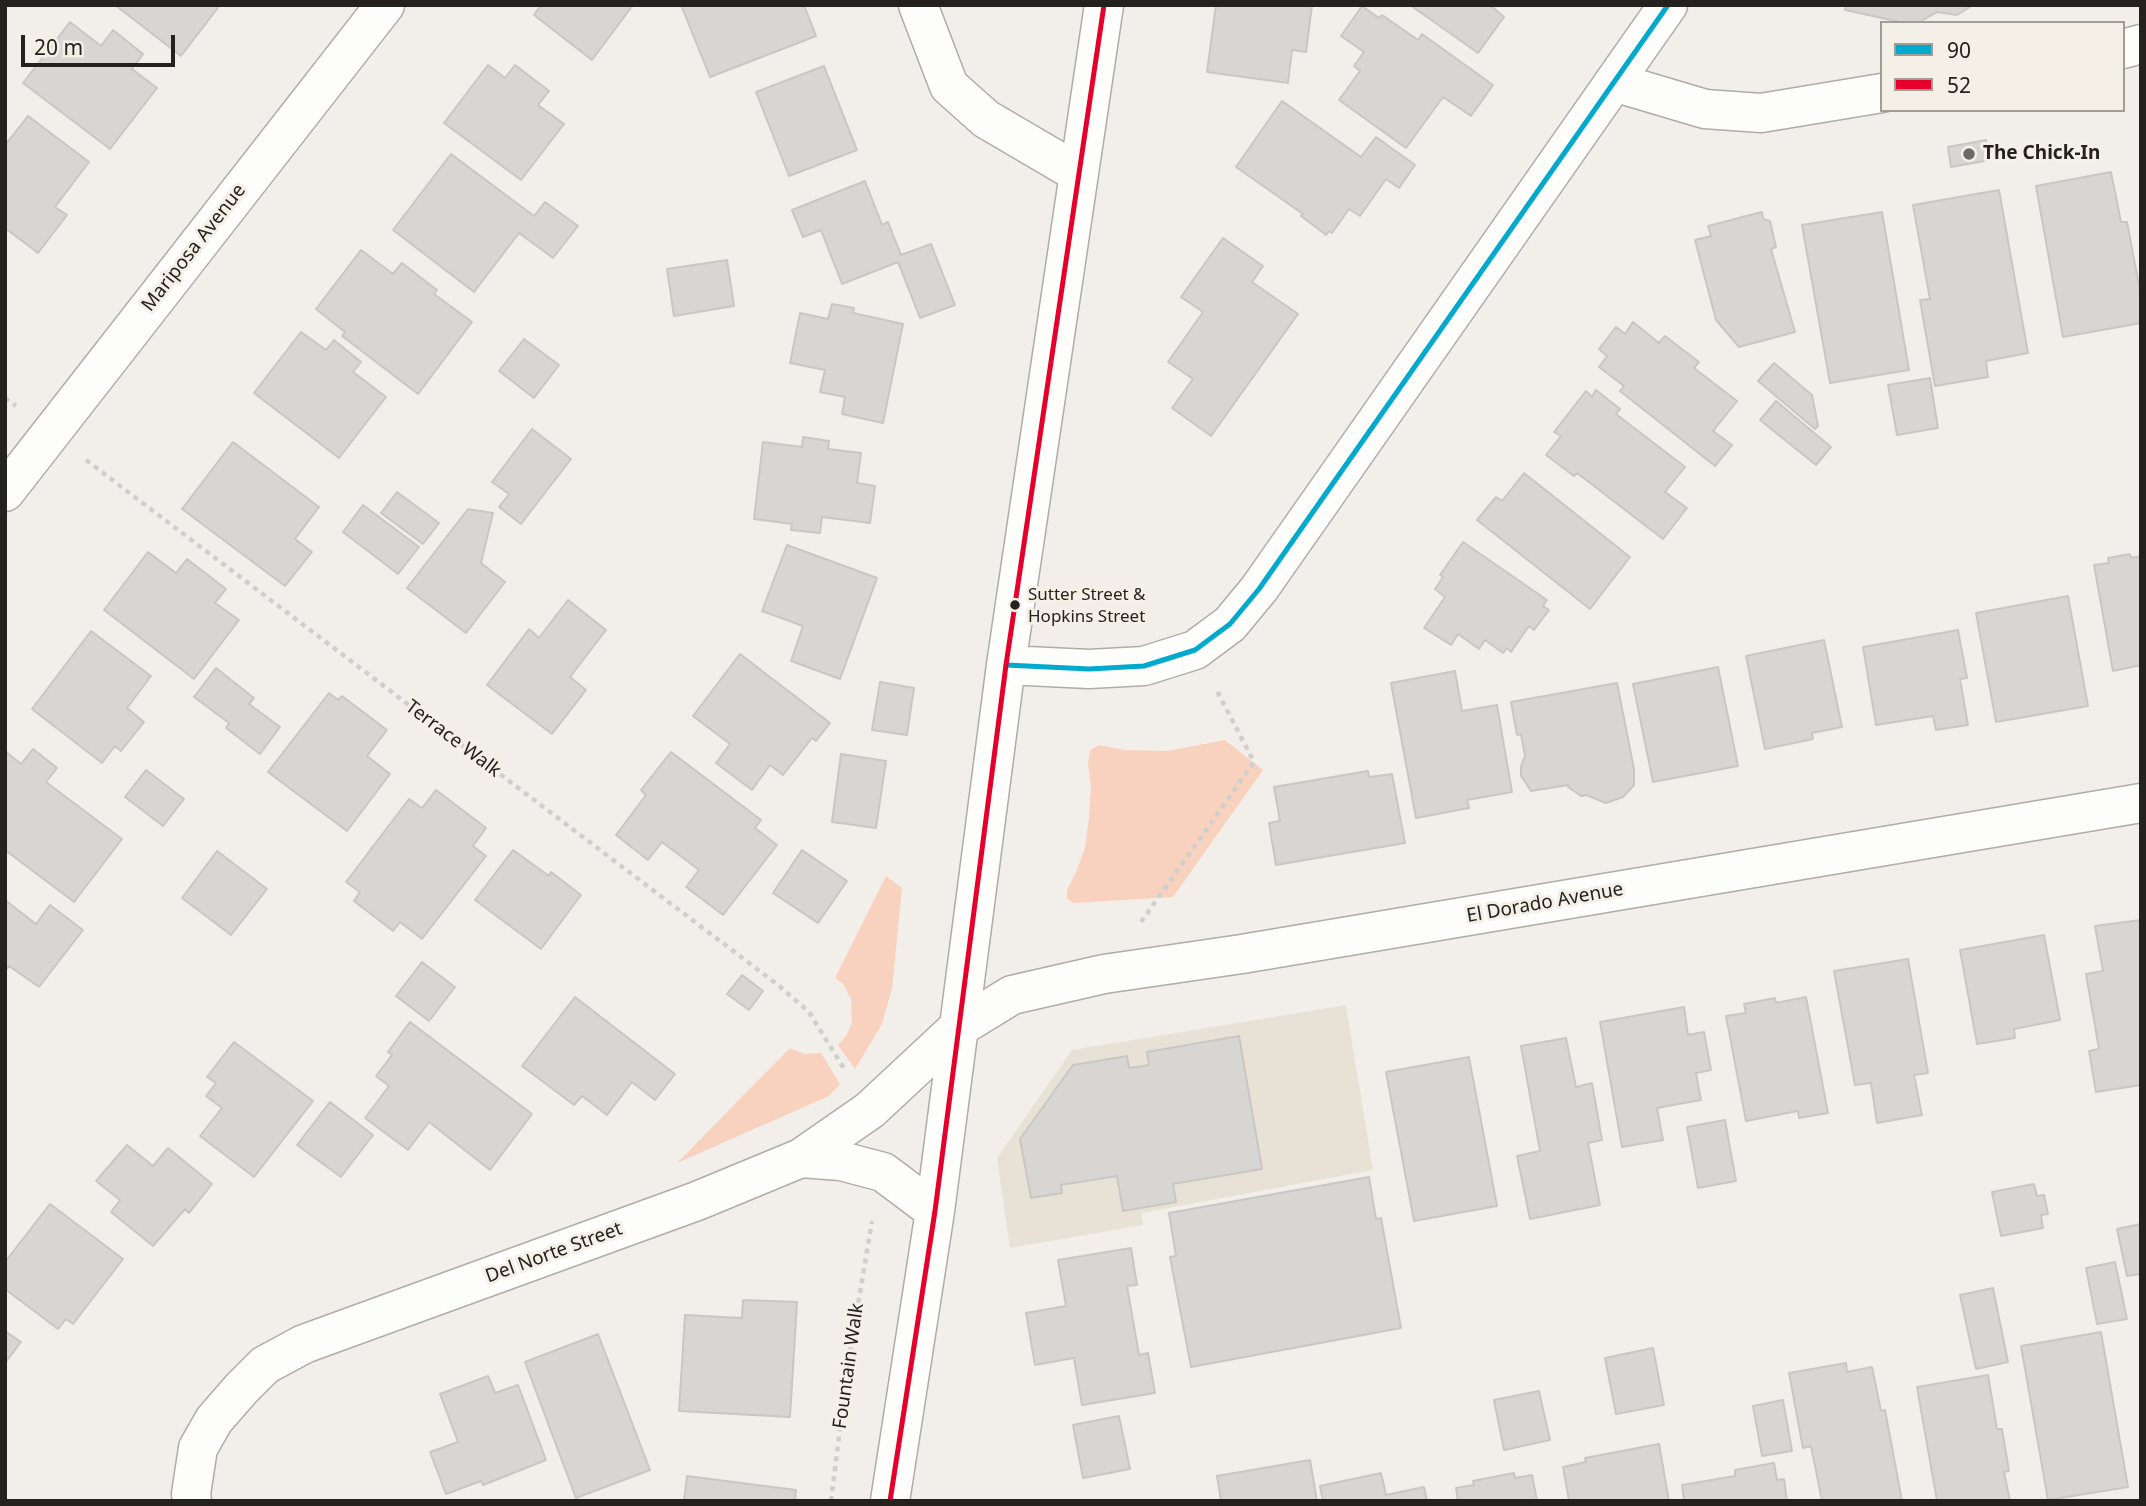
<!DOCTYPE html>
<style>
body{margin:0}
#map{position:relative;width:2146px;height:1506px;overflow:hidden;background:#f2efea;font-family:"Noto Sans",sans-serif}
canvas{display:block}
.frame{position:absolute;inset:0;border:7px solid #24221e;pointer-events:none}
.legend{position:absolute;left:1880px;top:21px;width:245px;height:91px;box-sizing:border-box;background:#f5f0e7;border:2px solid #a19e97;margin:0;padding:9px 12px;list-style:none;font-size:21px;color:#24221e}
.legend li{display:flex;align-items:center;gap:14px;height:35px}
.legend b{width:35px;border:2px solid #a19e97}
.scale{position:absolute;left:21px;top:35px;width:154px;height:32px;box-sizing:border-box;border:4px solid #24221e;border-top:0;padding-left:9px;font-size:21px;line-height:24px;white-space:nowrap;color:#24221e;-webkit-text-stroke:5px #f5f0e7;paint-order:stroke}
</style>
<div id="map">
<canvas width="2146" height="1506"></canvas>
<div class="frame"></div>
<ul class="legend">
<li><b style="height:9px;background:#00a9ce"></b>90</li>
<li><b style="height:9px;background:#e4002b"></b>52</li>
</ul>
<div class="scale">20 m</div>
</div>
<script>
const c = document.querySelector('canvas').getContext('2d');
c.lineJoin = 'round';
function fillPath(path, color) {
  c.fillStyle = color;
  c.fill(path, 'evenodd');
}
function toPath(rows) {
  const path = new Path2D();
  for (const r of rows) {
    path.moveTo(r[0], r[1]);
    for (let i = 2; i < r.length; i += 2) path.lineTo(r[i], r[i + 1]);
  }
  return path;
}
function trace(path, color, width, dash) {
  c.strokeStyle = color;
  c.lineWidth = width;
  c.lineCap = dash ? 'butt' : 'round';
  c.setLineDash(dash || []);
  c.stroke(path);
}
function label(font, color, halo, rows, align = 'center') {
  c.font = font + ' "Noto Sans",sans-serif';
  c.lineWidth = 6;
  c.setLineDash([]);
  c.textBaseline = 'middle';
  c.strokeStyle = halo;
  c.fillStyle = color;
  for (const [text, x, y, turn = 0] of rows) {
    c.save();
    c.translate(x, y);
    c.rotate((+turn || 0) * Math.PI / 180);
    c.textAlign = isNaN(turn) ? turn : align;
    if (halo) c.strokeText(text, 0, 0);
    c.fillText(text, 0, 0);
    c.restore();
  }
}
const built = toPath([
 [1346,1005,1373,1170,1142,1213,1143,1225,1010,1248,997,1158,1072,1050]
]);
const green = toPath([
 [1225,740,1263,770,1173,897,1074,903,1067,899,1067,890,1076,872,1085,848,1089,817,1091,786,1088,764,1090,750,1099,745,1125,750,1167,751],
 [886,876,902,888,892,989,882,1024,855,1069,838,1045,846,1036,852,1023,851,999,843,984,835,978],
 [790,1048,804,1054,821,1053,840,1084,829,1096,677,1163]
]);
const building = toPath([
 [115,5,220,5,181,56,115,5],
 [541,5,633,5,592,60,534,15,541,5],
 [681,5,804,5,816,36,710,77,681,5],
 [1216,5,1312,5,1306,52,1292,50,1288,83,1207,72,1216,5],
 [1410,5,1490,5,1504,17,1478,53,1410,5],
 [1846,5,1973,5,1957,15,1937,12,1918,23,1905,23,1845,10,1846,5],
 [1362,6,1379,18,1382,15,1418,40,1422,34,1493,85,1471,116,1443,97,1406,148,1339,100,1360,71,1354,66,1364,52,1341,36,1362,6],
 [70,22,101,46,113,30,143,54,132,69,157,88,110,149,23,83,70,22],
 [488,65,505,78,515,65,549,91,538,105,564,124,521,180,444,123,488,65],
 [824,66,857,150,789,176,756,92,824,66],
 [1282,101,1361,157,1376,137,1415,165,1399,188,1386,179,1360,216,1349,209,1332,233,1329,231,1326,235,1301,216,1303,214,1236,167,1282,101],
 [28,116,89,162,55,207,67,215,38,253,5,228,5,145,28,116],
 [1986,140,1990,160,1951,167,1948,147,1986,140],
 [451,154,534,216,545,202,578,226,553,258,519,233,474,292,393,230,451,154],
 [2111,172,2121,222,2127,222,2141,296,2141,323,2063,337,2036,186,2111,172],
 [865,181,882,225,888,222,901,255,931,244,955,305,920,318,898,262,842,284,821,230,803,237,792,210,865,181],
 [1999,190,2028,353,1986,361,1988,377,1935,386,1920,300,1930,299,1913,205,1999,190],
 [1762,212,1763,219,1770,221,1776,247,1771,249,1795,332,1739,347,1716,320,1695,240,1711,236,1708,226,1762,212],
 [1882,212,1909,370,1830,383,1802,225,1882,212],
 [1223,238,1263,266,1252,282,1298,314,1211,436,1172,408,1193,379,1168,362,1203,312,1181,297,1223,238],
 [361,250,393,274,402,263,437,290,434,294,472,322,418,394,342,336,345,332,316,309,361,250],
 [727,260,734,306,674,316,667,269,727,260],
 [832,304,854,308,853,313,903,324,883,423,842,414,845,397,820,392,825,370,790,363,800,313,828,319,832,304],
 [1633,322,1659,343,1665,336,1699,362,1694,368,1737,401,1713,431,1732,445,1715,466,1620,391,1624,386,1599,367,1607,356,1599,349,1616,327,1625,334,1633,322],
 [301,332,326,350,334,340,361,362,353,372,386,397,339,458,254,393,301,332],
 [524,339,559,365,534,398,499,371,524,339],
 [1774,363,1812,395,1818,426,1815,429,1758,381,1774,363],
 [1930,378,1938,428,1897,435,1888,385,1930,378],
 [1596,390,1620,409,1616,414,1685,467,1665,492,1687,508,1663,539,1577,473,1574,476,1546,455,1561,436,1554,432,1586,391,1592,397,1596,390],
 [1776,401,1831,447,1816,465,1760,420,1776,401],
 [532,429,571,459,521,524,499,507,509,494,492,482,532,429],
 [803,437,829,441,828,449,861,453,857,483,875,486,870,523,822,517,820,533,791,530,792,524,754,519,763,442,802,447,803,437],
 [233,442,319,507,295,539,312,552,285,586,182,509,233,442],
 [1524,473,1630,557,1590,609,1477,520,1496,497,1502,501,1524,473],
 [397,492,439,523,423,544,381,513,397,492],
 [363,505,419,547,398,574,343,532,363,505],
 [468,509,493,513,481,563,505,582,466,633,407,588,468,509],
 [1463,542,1547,600,1543,606,1549,610,1534,630,1529,626,1511,652,1507,648,1503,653,1485,640,1479,649,1458,634,1451,645,1424,628,1445,597,1435,589,1443,577,1440,575,1463,542],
 [787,545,877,578,840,679,791,661,803,626,762,611,787,545],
 [148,552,176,573,187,559,226,589,215,603,239,620,194,679,104,610,148,552],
 [2130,554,2131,558,2141,556,2141,665,2113,671,2094,565,2109,563,2108,558,2130,554],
 [2068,596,2088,706,1996,722,1976,613,2068,596],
 [568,600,606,630,570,677,586,690,552,734,487,685,529,629,539,638,568,600],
 [1958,630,1967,678,1960,679,1968,725,1936,730,1933,716,1876,725,1863,647,1958,630],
 [91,631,151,676,127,708,144,722,121,751,115,746,102,763,32,709,91,631],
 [1824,640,1842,727,1812,733,1813,739,1765,749,1746,656,1824,640],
 [740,654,830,723,816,741,812,738,783,775,770,765,752,790,716,763,730,744,693,716,740,654],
 [1718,667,1738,766,1653,782,1633,684,1718,667],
 [216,668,254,698,249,704,280,727,260,754,226,728,229,723,194,697,216,668],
 [1455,671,1462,711,1497,705,1512,792,1467,800,1469,808,1416,818,1391,683,1455,671],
 [880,682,914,688,907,735,872,730,880,682],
 [1617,683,1634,769,1634,785,1623,797,1606,803,1586,795,1581,796,1568,787,1568,785,1531,791,1521,776,1521,766,1525,756,1521,734,1517,735,1511,702,1617,683],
 [329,693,338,700,342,696,387,730,367,756,390,774,347,831,268,772,329,693],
 [33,749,57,768,46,782,122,839,74,902,5,850,5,751,21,764,33,749],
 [671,752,761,820,755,828,777,845,723,915,686,887,699,870,662,842,648,860,616,835,646,795,641,790,671,752],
 [841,754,886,761,876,828,832,822,841,754],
 [146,770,184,799,163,826,125,797,146,770],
 [1368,771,1369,777,1392,774,1405,843,1276,865,1269,823,1280,821,1274,787,1368,771],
 [436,790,486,828,473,846,486,856,422,939,400,922,393,931,354,901,360,892,346,882,409,799,422,808,436,790],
 [513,850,549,876,551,872,581,895,541,949,475,900,513,850],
 [802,850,847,881,818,923,773,893,802,850],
 [217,851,267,889,231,935,182,898,217,851],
 [5,900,36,924,50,905,83,930,39,987,9,966,5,971,5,900],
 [2141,920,2141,1085,2096,1092,2089,1051,2099,1049,2086,974,2103,971,2095,926,2141,920],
 [2044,935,2060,1020,2014,1029,2015,1038,1977,1044,1960,950,2044,935],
 [1908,959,1928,1073,1914,1075,1922,1115,1877,1123,1871,1083,1855,1085,1834,971,1908,959],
 [422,962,455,987,429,1021,396,996,422,962],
 [742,975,763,991,749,1010,727,994,742,975],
 [575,997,675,1074,655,1100,632,1082,607,1115,582,1096,574,1105,522,1066,575,997],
 [1806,997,1828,1113,1799,1118,1798,1111,1746,1121,1726,1016,1746,1013,1744,1004,1775,998,1776,1003,1806,997],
 [1684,1007,1688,1035,1704,1032,1711,1070,1696,1073,1701,1100,1657,1108,1663,1140,1622,1147,1600,1022,1684,1007],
 [410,1022,532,1114,490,1170,429,1122,408,1150,365,1118,389,1086,376,1076,392,1055,388,1052,410,1022],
 [1239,1036,1262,1169,1173,1184,1176,1202,1123,1211,1117,1176,1061,1185,1062,1193,1031,1198,1020,1139,1073,1065,1127,1056,1129,1068,1149,1065,1147,1052,1239,1036],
 [1566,1038,1576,1087,1592,1083,1602,1140,1588,1143,1600,1205,1530,1219,1517,1156,1540,1151,1521,1046,1566,1038],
 [234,1042,313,1101,254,1177,200,1136,222,1108,206,1096,216,1083,207,1077,234,1042],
 [1469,1057,1497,1206,1414,1221,1386,1072,1469,1057],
 [330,1102,373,1135,341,1177,297,1145,330,1102],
 [1725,1120,1736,1181,1698,1188,1687,1127,1725,1120],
 [127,1145,153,1166,168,1148,212,1184,189,1213,185,1209,153,1246,111,1212,120,1200,96,1181,127,1145],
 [1369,1177,1376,1219,1381,1218,1401,1328,1191,1367,1170,1257,1176,1256,1169,1213,1369,1177],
 [2034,1184,2037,1196,2044,1195,2048,1214,2041,1215,2043,1228,2001,1236,1992,1192,2034,1184],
 [50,1204,123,1259,73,1324,66,1319,58,1329,5,1289,5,1262,50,1204],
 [2141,1224,2141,1274,2127,1276,2117,1229,2141,1224],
 [1131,1248,1137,1285,1127,1286,1139,1355,1148,1353,1155,1393,1082,1405,1074,1358,1035,1365,1026,1313,1066,1306,1058,1260,1131,1248],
 [2115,1262,2127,1319,2097,1324,2086,1268,2115,1262],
 [1993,1288,2008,1362,1976,1369,1960,1295,1993,1288],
 [743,1300,797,1302,790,1417,679,1411,685,1315,742,1318,743,1300],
 [5,1331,21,1342,5,1363,5,1331],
 [2101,1332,2128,1487,2048,1500,2021,1346,2101,1332],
 [598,1334,650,1470,576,1498,525,1362,598,1334],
 [1653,1348,1664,1405,1616,1414,1605,1358,1653,1348],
 [1846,1363,1847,1372,1872,1367,1881,1411,1885,1410,1902,1501,1822,1501,1811,1446,1803,1448,1789,1373,1846,1363],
 [1988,1375,1997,1429,2002,1429,2009,1471,2004,1472,2010,1501,1937,1501,1917,1387,1988,1375],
 [488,1376,495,1393,518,1385,546,1460,483,1485,481,1481,446,1494,430,1452,458,1442,440,1394,488,1376],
 [1539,1391,1550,1440,1504,1450,1494,1400,1539,1391],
 [1783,1400,1792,1451,1762,1456,1753,1406,1783,1400],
 [1119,1416,1130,1469,1083,1478,1073,1425,1119,1416],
 [1659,1444,1669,1501,1569,1501,1563,1467,1586,1462,1585,1458,1659,1444],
 [1310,1460,1317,1501,1221,1501,1217,1476,1310,1460],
 [1774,1463,1777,1480,1784,1479,1787,1501,1684,1501,1682,1485,1735,1476,1735,1470,1774,1463],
 [1381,1473,1386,1495,1424,1487,1427,1501,1323,1501,1320,1486,1381,1473],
 [1514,1473,1515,1478,1532,1475,1537,1501,1458,1501,1456,1488,1474,1485,1473,1481,1514,1473],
 [687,1476,796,1490,795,1501,684,1501,687,1476]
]);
const path = toPath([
 [5,398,16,406],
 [86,460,778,985,809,1012,845,1070],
 [1141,922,1254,762,1216,689],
 [831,1501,848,1364,872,1221]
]);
const street = toPath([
 [918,5,949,86,986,119,1078,173],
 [2123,49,2141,44],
 [1614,82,1705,109,1761,113,1882,93],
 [5,492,385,5],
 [958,1028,1012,995,1104,974,1242,954,2141,803]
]);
const secondary = toPath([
 [1006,665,1089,669,1144,666,1195,650,1230,624,1259,589,1668,5],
 [801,1158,841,1161,883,1172,935,1211],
 [192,1501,191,1494,198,1448,214,1420,241,1389,265,1365,304,1344,697,1201,801,1158,870,1110,958,1028],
 [890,1501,935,1211,1006,665,1104,5]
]);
const bus1 = toPath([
 [1006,665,1089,669,1144,666,1195,650,1230,624,1259,589,1668,5]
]);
const bus2 = toPath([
 [890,1501,935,1211,1006,665,1104,5]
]);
const markers = [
 [1969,154,7,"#6c6a65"],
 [1015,605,6,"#24221e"]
];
const busNames = [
 ["Sutter Street &",1028,595],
 ["Hopkins Street",1028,617]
];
const poiNames = [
 ["The Chick-In",1983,154]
];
const streetNames = [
 ["Mariposa Avenue",194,248,-52],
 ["Terrace Walk",453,739,37],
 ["El Dorado Avenue",1545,903,-10],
 ["Del Norte Street",554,1253,-20],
 ["Fountain Walk",849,1366,-82]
];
fillPath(built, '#e8e2d6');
fillPath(green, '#f9d2bf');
fillPath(building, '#d7d6d2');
trace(building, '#c9c7c4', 2);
trace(street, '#afaca9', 41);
trace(secondary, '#afaca9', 41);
trace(path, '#cfcfcd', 4.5, [5, 5]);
trace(street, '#fdfdfc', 38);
trace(secondary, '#fdfdfc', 38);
trace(bus1, '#00a9ce', 5);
trace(bus2, '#e4002b', 5);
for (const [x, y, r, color] of markers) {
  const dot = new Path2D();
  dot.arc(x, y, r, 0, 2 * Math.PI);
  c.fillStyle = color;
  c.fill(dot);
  trace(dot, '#f5f0e7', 2.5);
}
label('17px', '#24221e', '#f5f0e7', busNames, 'left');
label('bold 19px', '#24221e', '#f5f0e7', poiNames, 'left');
label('19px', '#24221e', '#f5f0e7', streetNames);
</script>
